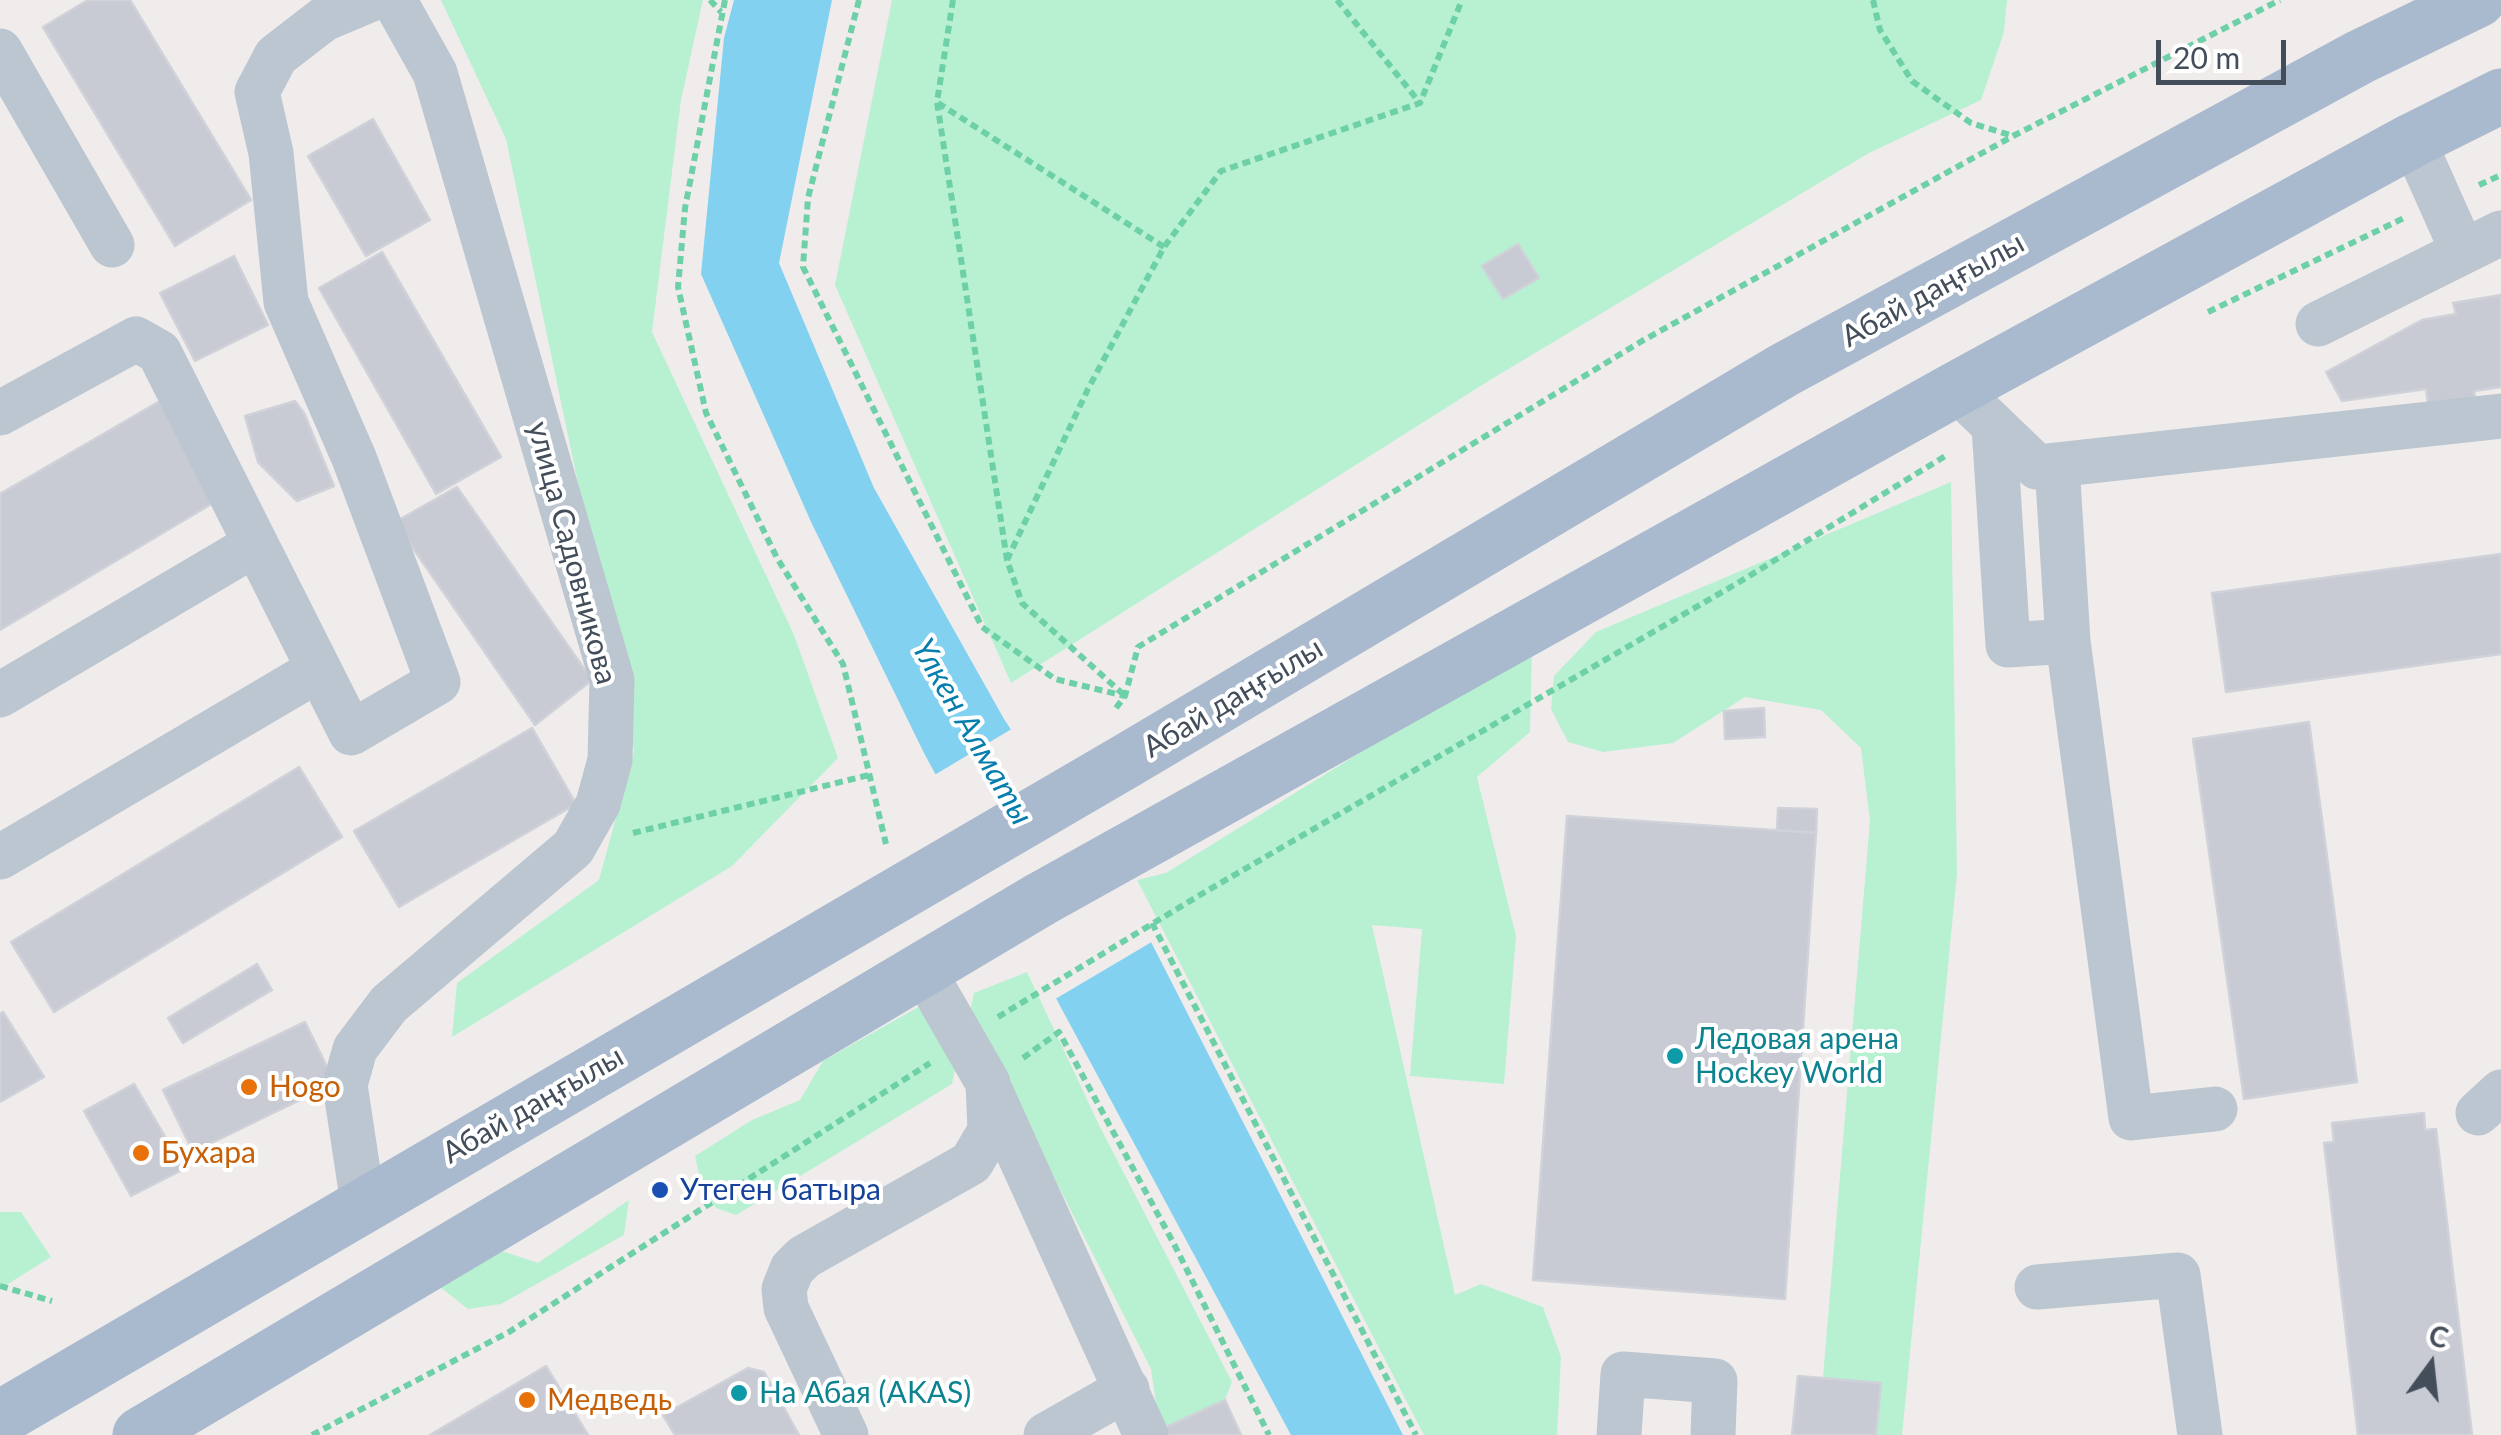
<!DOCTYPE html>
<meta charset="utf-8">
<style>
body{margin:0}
#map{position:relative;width:2501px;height:1435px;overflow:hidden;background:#f0ecec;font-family:Lato,sans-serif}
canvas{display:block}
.north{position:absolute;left:2381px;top:1315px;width:100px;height:100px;-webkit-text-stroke:8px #fff;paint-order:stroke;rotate:15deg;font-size:28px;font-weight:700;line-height:40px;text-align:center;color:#444e5b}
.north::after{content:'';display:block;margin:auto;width:35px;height:45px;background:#444e5b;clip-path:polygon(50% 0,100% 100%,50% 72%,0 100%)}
.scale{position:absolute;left:2156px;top:40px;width:130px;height:45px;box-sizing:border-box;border:5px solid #444e5b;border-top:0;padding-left:12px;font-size:30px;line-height:35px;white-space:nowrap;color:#444e5b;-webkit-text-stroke:8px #fff;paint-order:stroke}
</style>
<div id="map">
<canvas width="2501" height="1435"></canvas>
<div class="north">С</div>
<div class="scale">20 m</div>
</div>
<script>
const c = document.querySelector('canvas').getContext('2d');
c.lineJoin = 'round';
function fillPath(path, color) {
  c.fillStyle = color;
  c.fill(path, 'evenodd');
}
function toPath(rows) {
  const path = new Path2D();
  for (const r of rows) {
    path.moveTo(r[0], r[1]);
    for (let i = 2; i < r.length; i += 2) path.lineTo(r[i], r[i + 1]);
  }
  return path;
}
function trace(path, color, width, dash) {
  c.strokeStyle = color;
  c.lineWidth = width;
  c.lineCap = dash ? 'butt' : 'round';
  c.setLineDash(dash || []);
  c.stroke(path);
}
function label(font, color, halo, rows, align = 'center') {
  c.font = font + ' Lato,sans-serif';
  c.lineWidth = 8;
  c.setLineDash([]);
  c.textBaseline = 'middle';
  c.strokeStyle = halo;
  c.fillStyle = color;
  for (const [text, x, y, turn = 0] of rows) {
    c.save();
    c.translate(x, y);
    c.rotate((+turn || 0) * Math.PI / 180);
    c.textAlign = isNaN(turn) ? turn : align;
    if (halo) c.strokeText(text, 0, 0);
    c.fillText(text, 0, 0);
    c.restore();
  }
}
const green = toPath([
 [441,0,703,0,681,100,652,332,794,635,838,758,732,866,452,1037,457,983,599,880,634,751,506,139],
 [892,0,2007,0,2004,32,1981,100,1869,153,1490,380,1011,683,835,285],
 [1951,482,1957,874,1902,1435,1865,1435,1846,1400,1823,1377,1870,821,1861,748,1821,710,1745,697,1673,743,1603,752,1568,742,1551,709,1554,676,1596,632],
 [1532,646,1530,732,1477,777,1516,936,1504,1084,1410,1076,1422,929,1372,925,1455,1295,1481,1284,1543,1307,1561,1357,1557,1435,1424,1435,1137,880,1166,873],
 [1027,972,1099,1125,1232,1382,1225,1400,1160,1430,1151,1369,970,1011,974,993],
 [922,1005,955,1070,952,1084,736,1215,716,1208,701,1182,695,1156,752,1120,800,1100,823,1061],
 [629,1200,624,1235,501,1304,468,1309,440,1287,493,1248,538,1263],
 [0,1212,21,1212,51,1257,0,1289]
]);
const water = toPath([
 [734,0,832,0,779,263,874,488,1004,719,1151,942,1403,1435,1291,1435,924,753,812,524,701,274,724,38]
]);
const pier = toPath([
 [1015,727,1155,940,1052,1001,931,777]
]);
const building = toPath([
 [88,0,130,0,251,200,175,246,43,27,88,0],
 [373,119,430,220,366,256,308,156,373,119],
 [1518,244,1539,278,1503,299,1482,266,1518,244],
 [382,252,501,457,436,494,319,288,382,252],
 [234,256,268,325,195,361,160,293,234,256],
 [2501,295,2501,387,2474,391,2477,412,2430,419,2426,389,2342,401,2326,372,2422,320,2456,314,2453,303,2501,295],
 [160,401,218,500,0,630,0,494,160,401],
 [295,401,304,413,334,486,297,501,258,462,245,416,295,401],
 [457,487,592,680,535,725,395,522,457,487],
 [2501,554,2501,654,2226,692,2212,593,2501,554],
 [1764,708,1765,737,1725,739,1724,711,1764,708],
 [2309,722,2357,1082,2244,1099,2193,739,2309,722],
 [532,728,576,804,399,907,354,831,532,728],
 [299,767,342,837,54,1012,11,942,299,767],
 [1778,808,1817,809,1816,833,1777,830,1778,808],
 [1567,816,1816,833,1785,1299,1533,1280,1567,816],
 [257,964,272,990,183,1043,168,1018,257,964],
 [3,1012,44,1077,0,1102,0,1014,3,1012],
 [305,1022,335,1083,193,1152,163,1090,305,1022],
 [134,1084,184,1169,131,1196,84,1111,134,1084],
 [2424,1113,2425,1130,2436,1129,2472,1435,2358,1435,2324,1143,2334,1142,2332,1123,2424,1113],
 [546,1366,588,1435,430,1435,546,1366],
 [748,1368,764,1372,799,1435,675,1435,663,1415,748,1368],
 [1798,1376,1881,1383,1876,1435,1792,1435,1798,1376],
 [1225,1400,1241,1435,1162,1435,1160,1430,1225,1400]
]);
const path = toPath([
 [710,0,721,12],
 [725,0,685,208,678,287,706,413,777,558,843,664,886,844],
 [859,0,808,198,803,267,982,627,1055,679,1125,696],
 [953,0,937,102,1007,560,1022,603,1124,695],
 [1337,0,1420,103],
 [1873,0,1880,30,1912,81,1971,123,2013,136],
 [938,103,1164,247],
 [2479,185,2501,175],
 [2208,312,2404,218],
 [1007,560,1088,389,1164,247,1221,171,1420,103,1462,0],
 [1116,708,1125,696,1138,647,1642,341,2013,136,2280,0],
 [633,833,869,775],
 [1152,923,1416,1435],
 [998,1017,1205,892,1741,581,1947,455],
 [1023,1058,1059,1032,1174,1244,1269,1435],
 [0,1286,52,1301],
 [312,1435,509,1332,930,1063]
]);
const minor = toPath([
 [0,51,112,245],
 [2413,140,2463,252],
 [2318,324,2501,233],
 [1956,389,2037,467,2501,416],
 [0,413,136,339,159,352,351,733,438,682,354,458,286,302,271,153,257,92,276,56,324,19,369,0],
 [1994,426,2008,645,2068,641,2057,465],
 [2068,641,2131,1118,2215,1109],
 [0,695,254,545],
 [0,857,316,671],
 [990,1090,1146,1435],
 [2478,1113,2501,1092],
 [363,1204,345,1085,355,1049,389,1004,573,848,598,804,610,760,612,680,435,73,394,0],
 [2037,1287,2178,1275,2200,1435],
 [846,1435,786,1308,784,1289,792,1269,804,1257,971,1163,990,1131,988,1083,923,970],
 [1046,1435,1127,1389],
 [1619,1435,1623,1374,1715,1381,1713,1435]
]);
const major = toPath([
 [0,1418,1128,760,1784,370,2360,57,2478,0],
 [140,1435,1041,899,1956,389,2413,140,2501,96]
]);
const markers = [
 [1675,1056,10,"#0f9aa8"],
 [249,1087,10,"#e8710a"],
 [141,1153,10,"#e8710a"],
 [660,1190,10,"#1a4fb4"],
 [739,1393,10,"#0f9aa8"],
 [527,1400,10,"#e8710a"]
];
const streetNames = [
 ["Абай даңғылы",1933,290,-29],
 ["улица Садовникова",572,553,75],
 ["Абай даңғылы",1233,698,-31],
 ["Абай даңғылы",533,1105,-30]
];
const cultureNames = [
 ["Ледовая арена",1695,1039],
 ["Hockey World",1695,1073],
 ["На Абая (AKAS)",759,1393]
];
const foodNames = [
 ["Hogo",269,1087],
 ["Бухара",161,1153],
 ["Медведь",547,1400]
];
const transitNames = [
 ["Утеген батыра",680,1190]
];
const waterNames = [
 ["Үлкен Алматы",972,732,60]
];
fillPath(green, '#b7f1d2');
fillPath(water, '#82d1f0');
fillPath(pier, '#f0ecec');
fillPath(building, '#c8cbd3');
trace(building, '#d0d2d9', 2.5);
trace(path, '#6ed0a7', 6, [8, 5]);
trace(minor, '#bcc6d0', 45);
trace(major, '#aabace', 55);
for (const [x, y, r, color] of markers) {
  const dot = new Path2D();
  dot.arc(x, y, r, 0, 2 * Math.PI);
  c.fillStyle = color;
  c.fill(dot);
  trace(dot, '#fff', 4);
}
label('30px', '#444e5b', '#fff', streetNames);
label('30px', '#0d838f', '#fff', cultureNames, 'left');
label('30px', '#c56008', '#fff', foodNames, 'left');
label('30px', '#164399', '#fff', transitNames, 'left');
label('italic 32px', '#057ead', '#fff', waterNames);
</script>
